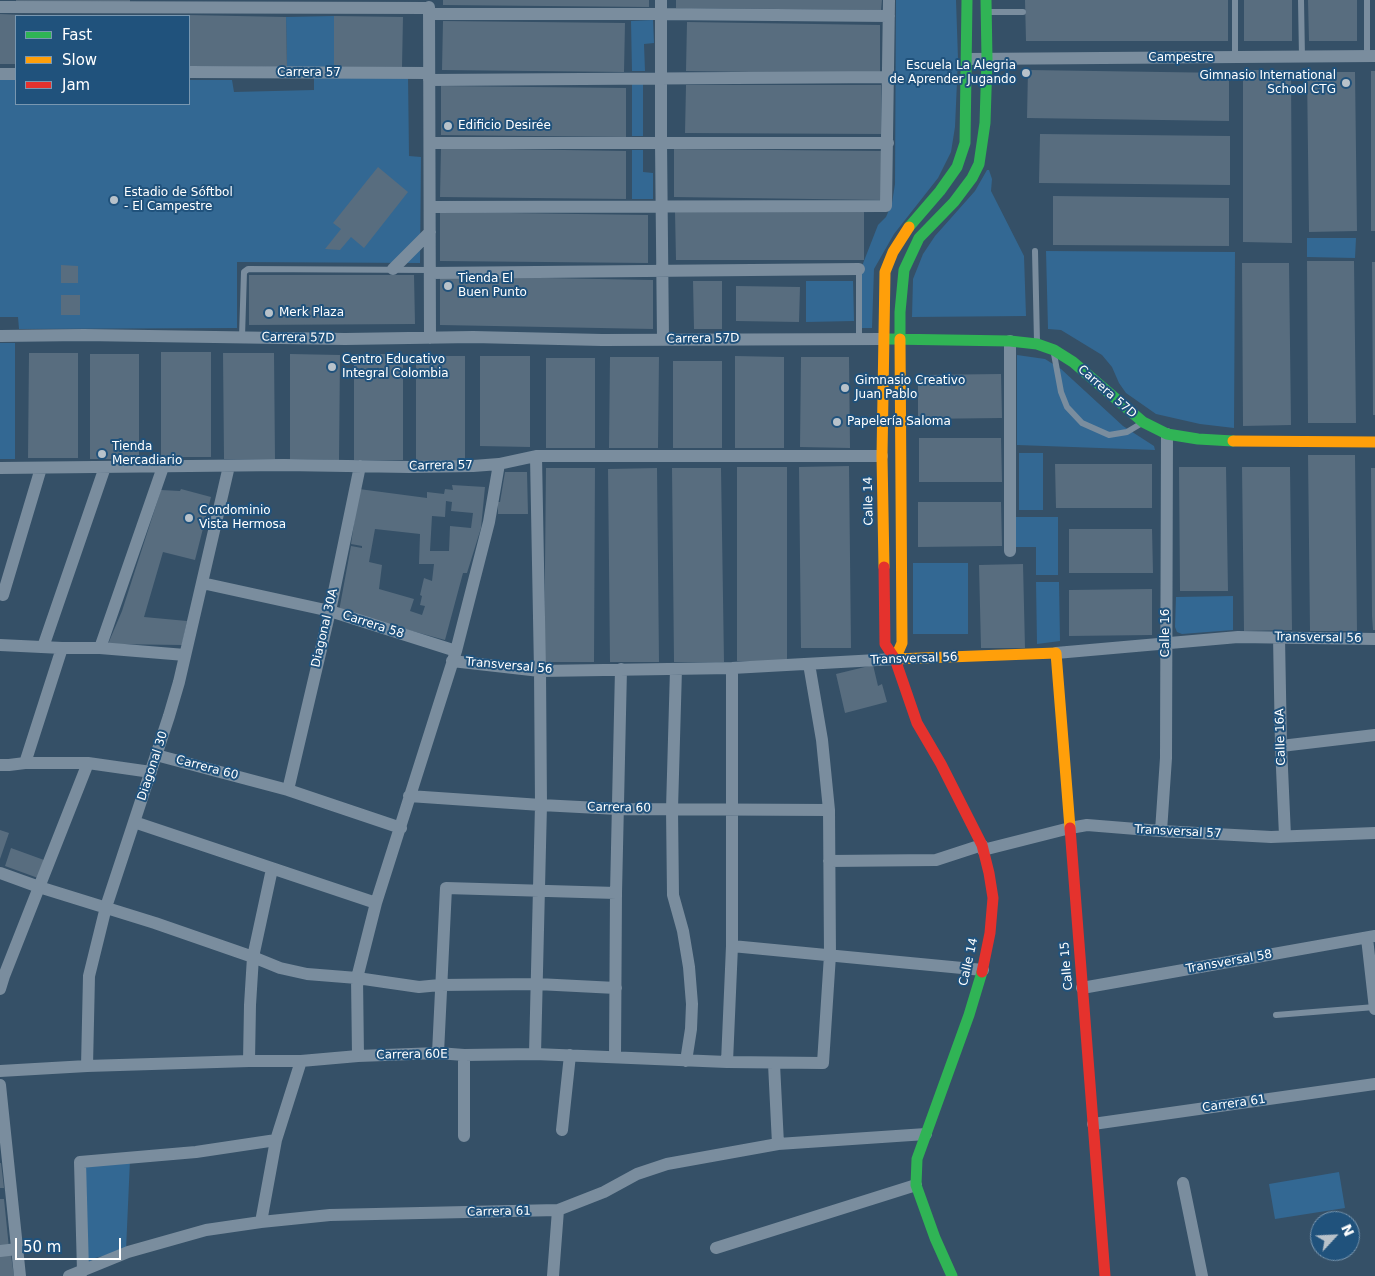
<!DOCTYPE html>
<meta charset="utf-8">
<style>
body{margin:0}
#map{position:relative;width:1375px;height:1276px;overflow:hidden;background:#355067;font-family:"DejaVu Sans",sans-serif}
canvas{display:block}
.legend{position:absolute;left:15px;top:15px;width:175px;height:90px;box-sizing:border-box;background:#20527c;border:1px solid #7997b0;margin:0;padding:6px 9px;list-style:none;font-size:15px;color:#fff}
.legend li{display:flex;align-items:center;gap:10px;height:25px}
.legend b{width:25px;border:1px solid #7997b0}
.north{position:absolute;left:1310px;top:1211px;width:50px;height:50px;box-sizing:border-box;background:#20527c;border:1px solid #7997b0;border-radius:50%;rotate:65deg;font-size:14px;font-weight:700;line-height:20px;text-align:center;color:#fff}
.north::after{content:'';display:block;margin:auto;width:18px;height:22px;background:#b8c2ca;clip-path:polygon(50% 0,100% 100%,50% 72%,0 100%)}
.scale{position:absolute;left:15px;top:1238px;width:106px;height:22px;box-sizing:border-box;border:2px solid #fff;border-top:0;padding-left:6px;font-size:15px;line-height:18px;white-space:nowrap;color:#fff;-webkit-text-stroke:4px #20527c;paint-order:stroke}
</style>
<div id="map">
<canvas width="1375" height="1276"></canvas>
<ul class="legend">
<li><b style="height:6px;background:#30b455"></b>Fast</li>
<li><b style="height:6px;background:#ff9f0a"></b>Slow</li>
<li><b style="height:6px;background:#e5322d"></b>Jam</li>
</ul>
<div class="north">N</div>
<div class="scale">50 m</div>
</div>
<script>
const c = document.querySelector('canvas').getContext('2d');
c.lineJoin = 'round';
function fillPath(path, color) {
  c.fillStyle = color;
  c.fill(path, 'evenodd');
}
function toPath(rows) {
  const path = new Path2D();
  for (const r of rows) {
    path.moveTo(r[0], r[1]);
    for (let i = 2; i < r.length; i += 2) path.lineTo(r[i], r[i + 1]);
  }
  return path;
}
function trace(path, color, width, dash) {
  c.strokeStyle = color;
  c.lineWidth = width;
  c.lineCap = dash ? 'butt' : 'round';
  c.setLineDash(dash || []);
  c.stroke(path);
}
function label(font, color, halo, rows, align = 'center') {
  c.font = font + ' "DejaVu Sans",sans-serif';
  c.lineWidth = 4;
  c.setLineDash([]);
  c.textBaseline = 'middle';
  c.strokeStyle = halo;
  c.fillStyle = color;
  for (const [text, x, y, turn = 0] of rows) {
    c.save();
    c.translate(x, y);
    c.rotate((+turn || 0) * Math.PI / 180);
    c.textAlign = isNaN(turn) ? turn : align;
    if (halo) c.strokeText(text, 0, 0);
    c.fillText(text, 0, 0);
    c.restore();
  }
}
const green = toPath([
 [896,0,956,0,958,59,955,127,951,152,938,178,894,234,874,269,872,328,862,328,862,266,878,225,886,217,892,203,895,184],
 [334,16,334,67,287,67,286,17],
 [653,20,654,43,644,44,645,71,632,71,631,21],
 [408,75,409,156,421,157,420,263,237,262,237,328,19,329,18,317,0,317,0,79,16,79,16,104,189,104,189,80,232,80,234,92,314,90,314,77],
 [632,83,643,83,643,136,632,136],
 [632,150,643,150,643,172,653,173,653,199,632,199],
 [987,170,989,170,992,179,991,191,1024,256,1026,316,912,317,913,279,923,254,935,236,975,191],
 [1307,238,1356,238,1355,258,1307,257],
 [1046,251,1235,252,1234,428,1200,424,1156,414,1126,393,1119,383,1112,367,1102,355,1061,330,1048,329],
 [806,281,853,281,854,321,806,322],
 [0,343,15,343,15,459,0,459],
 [1017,355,1045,359,1061,369,1123,426,1154,446,1155,450,1017,445],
 [1019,453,1043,453,1043,510,1019,510],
 [1012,517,1058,517,1058,575,1036,575,1036,547,1012,547],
 [913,563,968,563,968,634,913,634],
 [1036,582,1059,582,1060,641,1037,644],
 [1233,596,1233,630,1182,634,1177,632,1175,627,1176,597],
 [130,1160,126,1250,95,1258,84,1266,82,1165],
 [1339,1172,1345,1208,1275,1219,1269,1184]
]);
const building = toPath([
 [16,0,130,0,130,2,16,2],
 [443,0,649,0,649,7,443,5],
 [676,0,882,0,881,10,676,8],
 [1025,0,1228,0,1228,41,1026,41],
 [1244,0,1292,0,1292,41,1244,41],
 [1308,0,1357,0,1357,41,1309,41],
 [0,14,23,15,23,16,16,16,16,64,0,64],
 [189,15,286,17,287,67,189,66],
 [334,16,403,17,402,67,334,67],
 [443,21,625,23,624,72,442,70],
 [687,22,880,25,880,74,686,71],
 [1028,70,1229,73,1229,121,1027,118],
 [1243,70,1291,70,1292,243,1243,242],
 [1371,71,1375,71,1375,231,1371,231],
 [1307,72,1355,72,1357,231,1309,232],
 [686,85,881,85,881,134,685,133],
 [441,86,626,88,626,137,441,135],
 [1040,134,1230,136,1230,185,1039,183],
 [441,148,626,151,626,199,440,197],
 [674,149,881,151,881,200,674,197],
 [378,167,408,192,364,248,351,237,340,250,325,249,341,229,333,223],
 [1053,196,1229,198,1229,246,1053,245],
 [440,212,648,215,648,263,440,261],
 [675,212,864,212,864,260,676,260],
 [1307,261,1354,261,1356,423,1308,423],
 [1372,262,1375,262,1375,415,1373,415],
 [1242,263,1289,263,1291,425,1243,426],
 [61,265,78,266,78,283,61,283],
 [249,275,414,275,415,324,249,325],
 [440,276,653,280,653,329,440,325],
 [693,281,722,281,722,329,694,329],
 [736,286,800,287,799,322,736,321],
 [61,295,80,295,80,315,61,315],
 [161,352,211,352,211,457,161,457],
 [29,353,78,353,78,458,28,458],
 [223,353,274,353,275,459,224,459],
 [90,354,139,354,139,459,90,459],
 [290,354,340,355,339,460,290,459],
 [354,354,403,354,403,460,354,460],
 [416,356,465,356,465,461,416,461],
 [480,356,530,356,530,447,480,446],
 [735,356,784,357,784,448,735,448],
 [610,357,659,357,658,448,609,448],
 [801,357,849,357,850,448,800,447],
 [546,358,595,358,595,448,546,448],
 [673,361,722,361,722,448,673,448],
 [1001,374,1002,418,918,419,918,375],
 [919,438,1001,438,1002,482,919,482],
 [1308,455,1355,455,1357,631,1310,631],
 [1055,464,1152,464,1152,508,1056,508],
 [849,466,851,648,801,648,799,467],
 [737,467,787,467,787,661,737,661],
 [1179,467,1226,467,1228,591,1180,591],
 [1242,467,1290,467,1292,630,1244,631],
 [546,468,595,468,594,662,544,662],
 [657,468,659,662,610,662,608,469],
 [672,468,721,468,724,662,674,662],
 [1371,468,1375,468,1375,630,1373,630,1372,616],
 [505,472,527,472,528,514,498,514,498,502,500,502],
 [452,485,485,487,481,528,467,573,463,573,445,640,339,611,351,546,362,548,362,546,351,544,359,489,427,498,427,492,444,494,445,489,453,490],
 [446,501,452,502,451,511,473,513,471,528,450,526,449,551,430,551,432,516,445,517],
 [375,529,420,534,419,564,434,564,432,581,424,578,420,595,422,596,420,605,425,606,422,615,410,611,414,599,379,589,382,565,369,562],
 [181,489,211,497,195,560,163,552,144,617,187,621,182,645,108,644,122,611,161,490,180,491],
 [918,502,1001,502,1002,546,918,547],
 [1069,529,1152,529,1153,573,1069,573],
 [1023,564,1025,648,981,648,979,565],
 [1152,589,1152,635,1069,636,1069,590],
 [873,665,878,686,882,684,887,702,845,713,836,674],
 [0,830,9,833,0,859],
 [11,848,44,860,38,878,5,866],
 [0,1163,1,1163,4,1188,0,1188],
 [0,1199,4,1199,9,1248,0,1248],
 [11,1255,14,1276,0,1276,0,1256]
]);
const lane = toPath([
 [1235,0,1235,57],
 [1301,0,1302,57],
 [1367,0,1367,56],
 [987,12,1023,12],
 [1035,251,1037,342],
 [242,337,244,272,248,269,430,270],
 [859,339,859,269],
 [1054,354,1061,392,1067,407,1082,423,1109,435,1127,432,1142,423],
 [1276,1015,1375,1007]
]);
const street = toPath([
 [661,0,661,143,663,340],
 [0,7,429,8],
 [429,7,430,338],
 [429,14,661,14,889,16],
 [967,59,1375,56],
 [189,72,429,73],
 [0,74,16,74],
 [429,80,889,77],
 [430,143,888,143],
 [430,207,886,206,889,0],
 [393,269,430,232],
 [430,273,859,269],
 [0,336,84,335,345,339,473,337,602,340,883,339],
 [0,468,284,465,410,467,473,466,499,464,536,456,882,456],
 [1010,551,1010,341],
 [202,583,330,611,456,651],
 [3,595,41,468],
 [1279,637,1281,746,1285,836],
 [0,645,62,648,100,648,185,655],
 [43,647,105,467],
 [100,648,163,467],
 [1056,653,1238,637,1375,639],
 [452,661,540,671,732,668,895,659],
 [676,669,672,809,673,895,683,931,689,967,692,1004,691,1029,686,1061],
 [1281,746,1375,735],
 [156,755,288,790,401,828],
 [25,763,62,648],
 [0,765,9,765,25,763,88,763,151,772],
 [288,790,330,611,360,466],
 [409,796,541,805,618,809,829,810],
 [134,822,376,903],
 [1161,831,1166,758,1167,434],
 [983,850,1070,828,1087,825,1161,831,1271,837,1375,833],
 [829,861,936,860,982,845],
 [0,873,39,887,155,923,253,957,280,968,307,974,357,978,419,987,440,985,537,984,616,988],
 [1367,938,1375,1009],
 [732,946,983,970],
 [1082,988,1375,936],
 [0,989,4,976,88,763],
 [438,1053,446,888,616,893],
 [535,1054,541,805,540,671,536,456],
 [358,1056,357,978,376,903,456,651,489,522,499,464],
 [615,1057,616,893,621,669],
 [249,1061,250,1005,253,957,272,869],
 [727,1062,732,946,732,668],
 [774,1064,778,1144],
 [87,1066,89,976,106,907,169,716,179,682,229,466],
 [0,1071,87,1066,249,1061,301,1061,358,1056,438,1053,464,1055,535,1054,727,1062,823,1063,830,955,829,810,822,740,809,664],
 [0,1085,20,1276],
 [1093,1124,1375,1084],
 [562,1130,570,1055],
 [464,1136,464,1055],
 [1183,1183,1202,1276],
 [261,1222,276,1140,301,1061],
 [716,1248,916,1185],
 [0,1251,17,1249],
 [83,1271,80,1162,196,1152,276,1140],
 [69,1276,128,1252,206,1230,261,1222,330,1215,558,1210,604,1192,637,1174,667,1164,778,1144,926,1134],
 [553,1276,558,1210]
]);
const fast = toPath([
 [909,227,940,191,957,167,965,143,967,0],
 [889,339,1010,341,1037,344,1054,350,1073,362,1143,422,1167,434,1198,439,1233,441],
 [900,339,900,312,904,270,919,238,954,202,972,178,979,164,985,123,987,59,986,0],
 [952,1276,935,1238,916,1185,917,1159,969,1015,982,972]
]);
const slow = toPath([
 [1233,441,1375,442],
 [884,567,882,456,885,272,893,252,909,227],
 [895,659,1056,653,1070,828],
 [895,659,902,643,900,339]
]);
const jam = toPath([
 [884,567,885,644,895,659,917,723,941,764,982,845,989,873,993,898,990,933,982,972],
 [1070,828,1105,1276]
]);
const markers = [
 [1026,73,5,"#b8c2ca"],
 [1346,83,5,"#b8c2ca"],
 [448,126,5,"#b8c2ca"],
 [114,200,5,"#b8c2ca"],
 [448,286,5,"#b8c2ca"],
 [269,313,5,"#b8c2ca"],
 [332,367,5,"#b8c2ca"],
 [845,388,5,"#b8c2ca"],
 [837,422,5,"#b8c2ca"],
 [102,454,5,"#b8c2ca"],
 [189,518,5,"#b8c2ca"]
];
const streetNames = [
 ["Campestre",1181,58],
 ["Carrera 57",309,73],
 ["Carrera 57D",298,338,1],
 ["Carrera 57D",703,339,-1],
 ["Carrera 57D",1107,392,41],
 ["Carrera 57",441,466,-1],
 ["Calle 14",869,501,-91],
 ["Carrera 58",373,625,18],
 ["Diagonal 30A",325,628,-77],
 ["Calle 16",1166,633,-90],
 ["Transversal 56",1318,638,1],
 ["Transversal 56",914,659,-2],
 ["Transversal 56",509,666,5],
 ["Calle 16A",1281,737,-92],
 ["Diagonal 30",153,766,-72],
 ["Carrera 60",207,768,15],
 ["Carrera 60",619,808,1],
 ["Transversal 57",1178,832,3],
 ["Calle 14",969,962,-77],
 ["Transversal 58",1229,962,-10],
 ["Calle 15",1067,966,-95],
 ["Carrera 60E",412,1055,-1],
 ["Carrera 61",1234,1104,-8],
 ["Carrera 61",499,1212,-1]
];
const poiNames = [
 ["Escuela La Alegria",1016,66,"right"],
 ["de Aprender Jugando",1016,80,"right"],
 ["Gimnasio International",1336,76,"right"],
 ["School CTG",1336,90,"right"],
 ["Edificio Desirée",458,126],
 ["Estadio de Sóftbol",124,193],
 ["- El Campestre",124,207],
 ["Tienda El",458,279],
 ["Buen Punto",458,293],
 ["Merk Plaza",279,313],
 ["Centro Educativo",342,360],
 ["Integral Colombia",342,374],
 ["Gimnasio Creativo",855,381],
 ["Juan Pablo",855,395],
 ["Papelería Saloma",847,422],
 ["Tienda",112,447],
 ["Mercadiario",112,461],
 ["Condominio",199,511],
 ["Vista Hermosa",199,525]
];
fillPath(green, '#336893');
fillPath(building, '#586d7f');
trace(lane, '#7a8d9e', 6);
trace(street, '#7a8d9e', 12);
trace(fast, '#30b455', 11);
trace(slow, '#ff9f0a', 11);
trace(jam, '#e5322d', 11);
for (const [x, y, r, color] of markers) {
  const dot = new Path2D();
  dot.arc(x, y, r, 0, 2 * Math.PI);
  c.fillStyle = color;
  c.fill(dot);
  trace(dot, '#20527c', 2);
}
label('12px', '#fff', '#20527c', streetNames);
label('12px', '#fff', '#20527c', poiNames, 'left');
</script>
